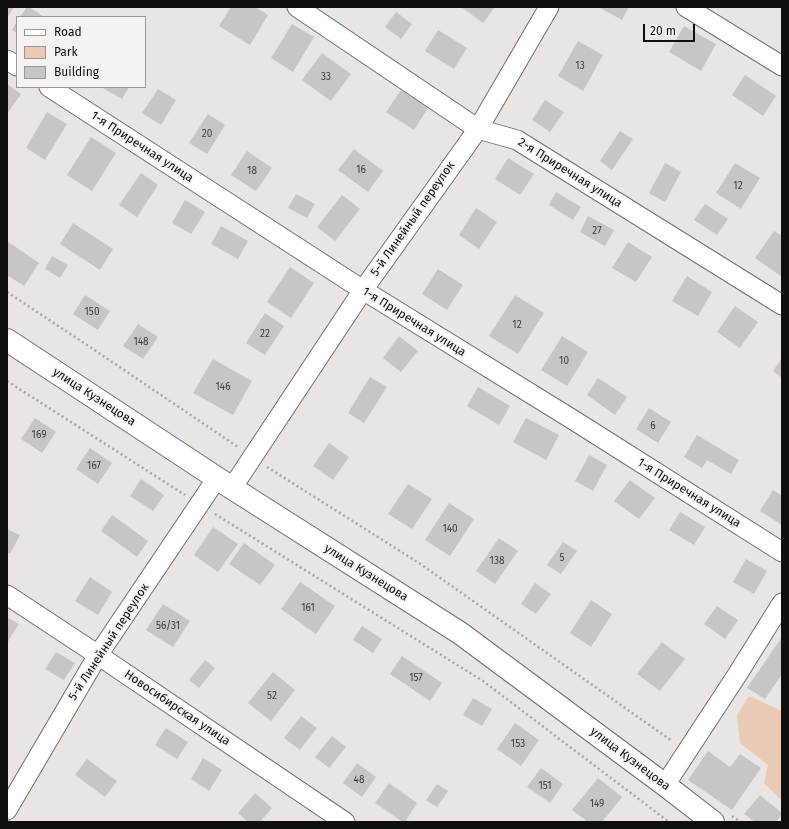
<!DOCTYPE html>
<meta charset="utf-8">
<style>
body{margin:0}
#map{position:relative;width:789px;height:829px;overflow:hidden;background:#e8e5e3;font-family:"Fira Sans",sans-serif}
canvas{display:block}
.frame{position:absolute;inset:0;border:8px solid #0f0f0e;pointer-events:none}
.legend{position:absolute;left:16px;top:16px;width:130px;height:72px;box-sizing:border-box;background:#f5f2f0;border:1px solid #999796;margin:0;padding:5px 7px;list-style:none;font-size:12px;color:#0f0f0e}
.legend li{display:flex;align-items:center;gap:8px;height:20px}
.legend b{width:20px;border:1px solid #999796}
.scale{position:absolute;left:643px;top:24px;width:52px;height:18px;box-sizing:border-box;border:2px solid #0f0f0e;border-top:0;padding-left:5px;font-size:12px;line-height:14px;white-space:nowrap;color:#0f0f0e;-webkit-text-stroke:3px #f5f2f0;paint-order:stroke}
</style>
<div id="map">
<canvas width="789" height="829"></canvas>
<div class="frame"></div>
<ul class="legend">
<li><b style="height:5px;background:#fff"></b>Road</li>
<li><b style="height:11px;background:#e9cab2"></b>Park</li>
<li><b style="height:11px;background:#c8c6c4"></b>Building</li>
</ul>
<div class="scale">20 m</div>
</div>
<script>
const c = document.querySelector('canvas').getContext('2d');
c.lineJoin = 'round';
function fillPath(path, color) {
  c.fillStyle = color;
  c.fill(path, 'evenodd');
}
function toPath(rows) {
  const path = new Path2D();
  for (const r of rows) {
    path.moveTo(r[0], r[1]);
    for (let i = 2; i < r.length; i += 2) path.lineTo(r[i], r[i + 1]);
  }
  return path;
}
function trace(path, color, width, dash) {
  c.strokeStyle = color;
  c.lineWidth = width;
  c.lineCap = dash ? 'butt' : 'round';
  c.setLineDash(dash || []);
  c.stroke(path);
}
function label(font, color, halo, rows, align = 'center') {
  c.font = font + ' "Fira Sans",sans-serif';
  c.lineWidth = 3;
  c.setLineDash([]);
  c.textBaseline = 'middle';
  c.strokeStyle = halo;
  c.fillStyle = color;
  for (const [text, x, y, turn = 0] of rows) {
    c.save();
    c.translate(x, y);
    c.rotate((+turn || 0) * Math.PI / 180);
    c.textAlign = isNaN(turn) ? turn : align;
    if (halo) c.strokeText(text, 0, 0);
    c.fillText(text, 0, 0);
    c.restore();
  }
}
const green = toPath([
 [749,696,782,711,782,801,764,783,768,765,740,743,737,715]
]);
const building = toPath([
 [7,7,14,7,7,18],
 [27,7,29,7,44,17,20,17],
 [231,7,255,7,268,15,250,45,219,26],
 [461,7,495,7,483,23],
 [600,7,629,7,622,20,600,8],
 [396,12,412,24,401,39,385,27],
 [17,21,17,33,12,30],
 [292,24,314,37,293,72,271,58],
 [684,26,716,44,701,71,669,52],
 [438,30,467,48,454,69,425,51],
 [578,41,603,55,583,91,558,76],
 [322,53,351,74,331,101,302,80],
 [745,75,776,96,763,116,732,95],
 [7,84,21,94,7,114],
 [101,87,129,87,122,99],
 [158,89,176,100,161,125,142,113],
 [401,90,428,108,414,130,386,112],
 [545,100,564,112,550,132,532,120],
 [47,112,67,124,45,160,26,148],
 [208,114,225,125,207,154,189,143],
 [620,131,633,139,612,170,600,161],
 [91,137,116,153,92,191,67,175],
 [354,149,383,171,368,192,338,170],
 [247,151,272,168,256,191,231,175],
 [508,158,534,174,520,195,495,179],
 [665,163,681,172,665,202,649,193],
 [735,163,760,178,741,209,716,193],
 [141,173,158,185,137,217,119,205],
 [556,192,581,207,573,220,549,205],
 [296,194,315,204,307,218,288,208],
 [342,195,360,209,335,241,317,227],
 [185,200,205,212,191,234,172,223],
 [705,204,728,219,717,235,694,220],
 [476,208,497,222,479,249,459,235],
 [588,216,614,230,605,246,580,232],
 [73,223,113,249,100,270,60,244],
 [221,226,248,241,238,259,211,244],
 [774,231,782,236,782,277,755,258],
 [7,241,39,263,24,286,7,275],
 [628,242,652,257,636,282,612,268],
 [52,256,68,265,60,278,45,269],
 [290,267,314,283,291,318,267,302],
 [438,269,463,285,447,310,422,294],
 [687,276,712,292,698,316,672,301],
 [85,295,110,311,98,330,73,314],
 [515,295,544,313,518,354,489,336],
 [735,306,758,322,740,348,717,332],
 [265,313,284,326,265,355,246,343],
 [138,324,158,337,143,359,123,346],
 [399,336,418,351,401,372,383,358],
 [562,336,588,352,567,386,541,370],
 [782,358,782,378,773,371],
 [213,359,252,381,233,415,193,393],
 [370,377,387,387,364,423,348,413],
 [598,378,627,397,615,415,587,395],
 [478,387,510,406,499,425,467,406],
 [649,408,671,422,658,443,636,429],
 [35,418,56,432,42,453,21,439],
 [526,418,559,435,546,460,513,442],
 [697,435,739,460,731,474,707,460,702,468,684,457],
 [329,443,349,457,333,480,313,466],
 [90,448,112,463,98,484,76,469],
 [589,455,607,465,593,491,575,481],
 [141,479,164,495,153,511,130,496],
 [630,480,655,498,639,519,614,501],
 [408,484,432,499,412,529,388,514],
 [773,490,782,496,782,525,760,511],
 [449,503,474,519,450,556,425,540],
 [680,512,705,527,694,545,669,530],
 [112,515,148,541,137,557,101,531],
 [213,527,238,544,218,572,194,555],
 [7,529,20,535,10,554,7,552],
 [499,538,518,551,495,584,476,571],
 [563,542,577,551,561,574,547,565],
 [244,543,275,565,260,585,229,564],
 [746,559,767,571,754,594,733,582],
 [90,577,112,592,98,615,75,601],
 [300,582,335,606,316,634,281,609],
 [535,583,551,594,536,614,521,604],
 [591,600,612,614,591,647,570,633],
 [163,604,190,621,173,647,146,630],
 [717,606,738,620,725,639,704,624],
 [7,617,19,624,7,643],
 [362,626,382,639,373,653,353,640],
 [782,637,782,674,765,699,747,688],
 [662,642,685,659,660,691,637,674],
 [56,652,75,663,64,680,45,669],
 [402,656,442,683,430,701,390,674],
 [205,660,215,668,199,688,189,680],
 [273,672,295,690,271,721,248,703],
 [473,698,492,709,482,726,463,715],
 [301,716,317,728,300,750,284,738],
 [515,723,539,740,521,766,497,749],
 [166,728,188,742,177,759,155,745],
 [332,736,346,747,329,768,315,757],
 [708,751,730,767,740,754,761,768,732,810,688,780],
 [203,758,222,770,209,791,191,779],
 [87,759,117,781,105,797,75,775],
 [357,763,376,777,362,797,343,783],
 [541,768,563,784,550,803,527,787],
 [598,778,622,797,602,822,588,822,572,810],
 [389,783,417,803,405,822,403,822,375,803],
 [437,784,448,791,437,807,426,800],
 [255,793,272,808,260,822,248,822,238,813],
 [760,795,782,813,782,814,776,822,755,822,744,814]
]);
const path = toPath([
 [7,292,90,347,238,447],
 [7,381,185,495],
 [267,467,419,563,672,741],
 [215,514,483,681,669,822],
 [732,816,741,822]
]);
const minor = toPath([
 [297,7,478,129,517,140,782,305],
 [686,7,782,66],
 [7,60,17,66],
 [49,87,363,290,575,421,782,552],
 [232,488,363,290,478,129,549,7],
 [7,595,98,655,345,822],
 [665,785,737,675,782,603],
 [7,810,98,655,217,478]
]);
const secondary = toPath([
 [7,340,232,488,460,633,665,785,713,822]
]);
const numberNames = [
 ["13",580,66],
 ["33",326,77],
 ["20",207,134],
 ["16",361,170],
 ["18",252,171],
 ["12",738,186],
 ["27",597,231],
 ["150",92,312],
 ["12",517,325],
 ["22",265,334],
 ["148",141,342],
 ["10",564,361],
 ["146",223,387],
 ["6",653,426],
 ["169",39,435],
 ["167",94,466],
 ["140",450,529],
 ["5",562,558],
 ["138",497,561],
 ["161",308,608],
 ["56/31",168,626],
 ["157",416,678],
 ["52",272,696],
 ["153",518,744],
 ["48",359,780],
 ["151",545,786],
 ["149",597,804]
];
const streetNames = [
 ["1-я Приречная улица",142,147,33],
 ["2-я Приречная улица",570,173,32],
 ["5-й Линейный переулок",413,219,-55],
 ["1-я Приречная улица",414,322,32],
 ["улица Кузнецова",94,397,33],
 ["1-я Приречная улица",689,493,32],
 ["улица Кузнецова",366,573,32],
 ["5-й Линейный переулок",109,642,-57],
 ["Новосибирская улица",177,708,34],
 ["улица Кузнецова",630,759,37]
];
fillPath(green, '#e9cab2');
fillPath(building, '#c8c6c4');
trace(minor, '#726f6d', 21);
trace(secondary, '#726f6d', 24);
trace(path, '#a6a4a2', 2.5, [2, 3]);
trace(minor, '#fff', 19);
trace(secondary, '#fff', 22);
label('10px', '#3d3d3c', null, numberNames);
label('12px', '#0f0f0e', '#f5f2f0', streetNames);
</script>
